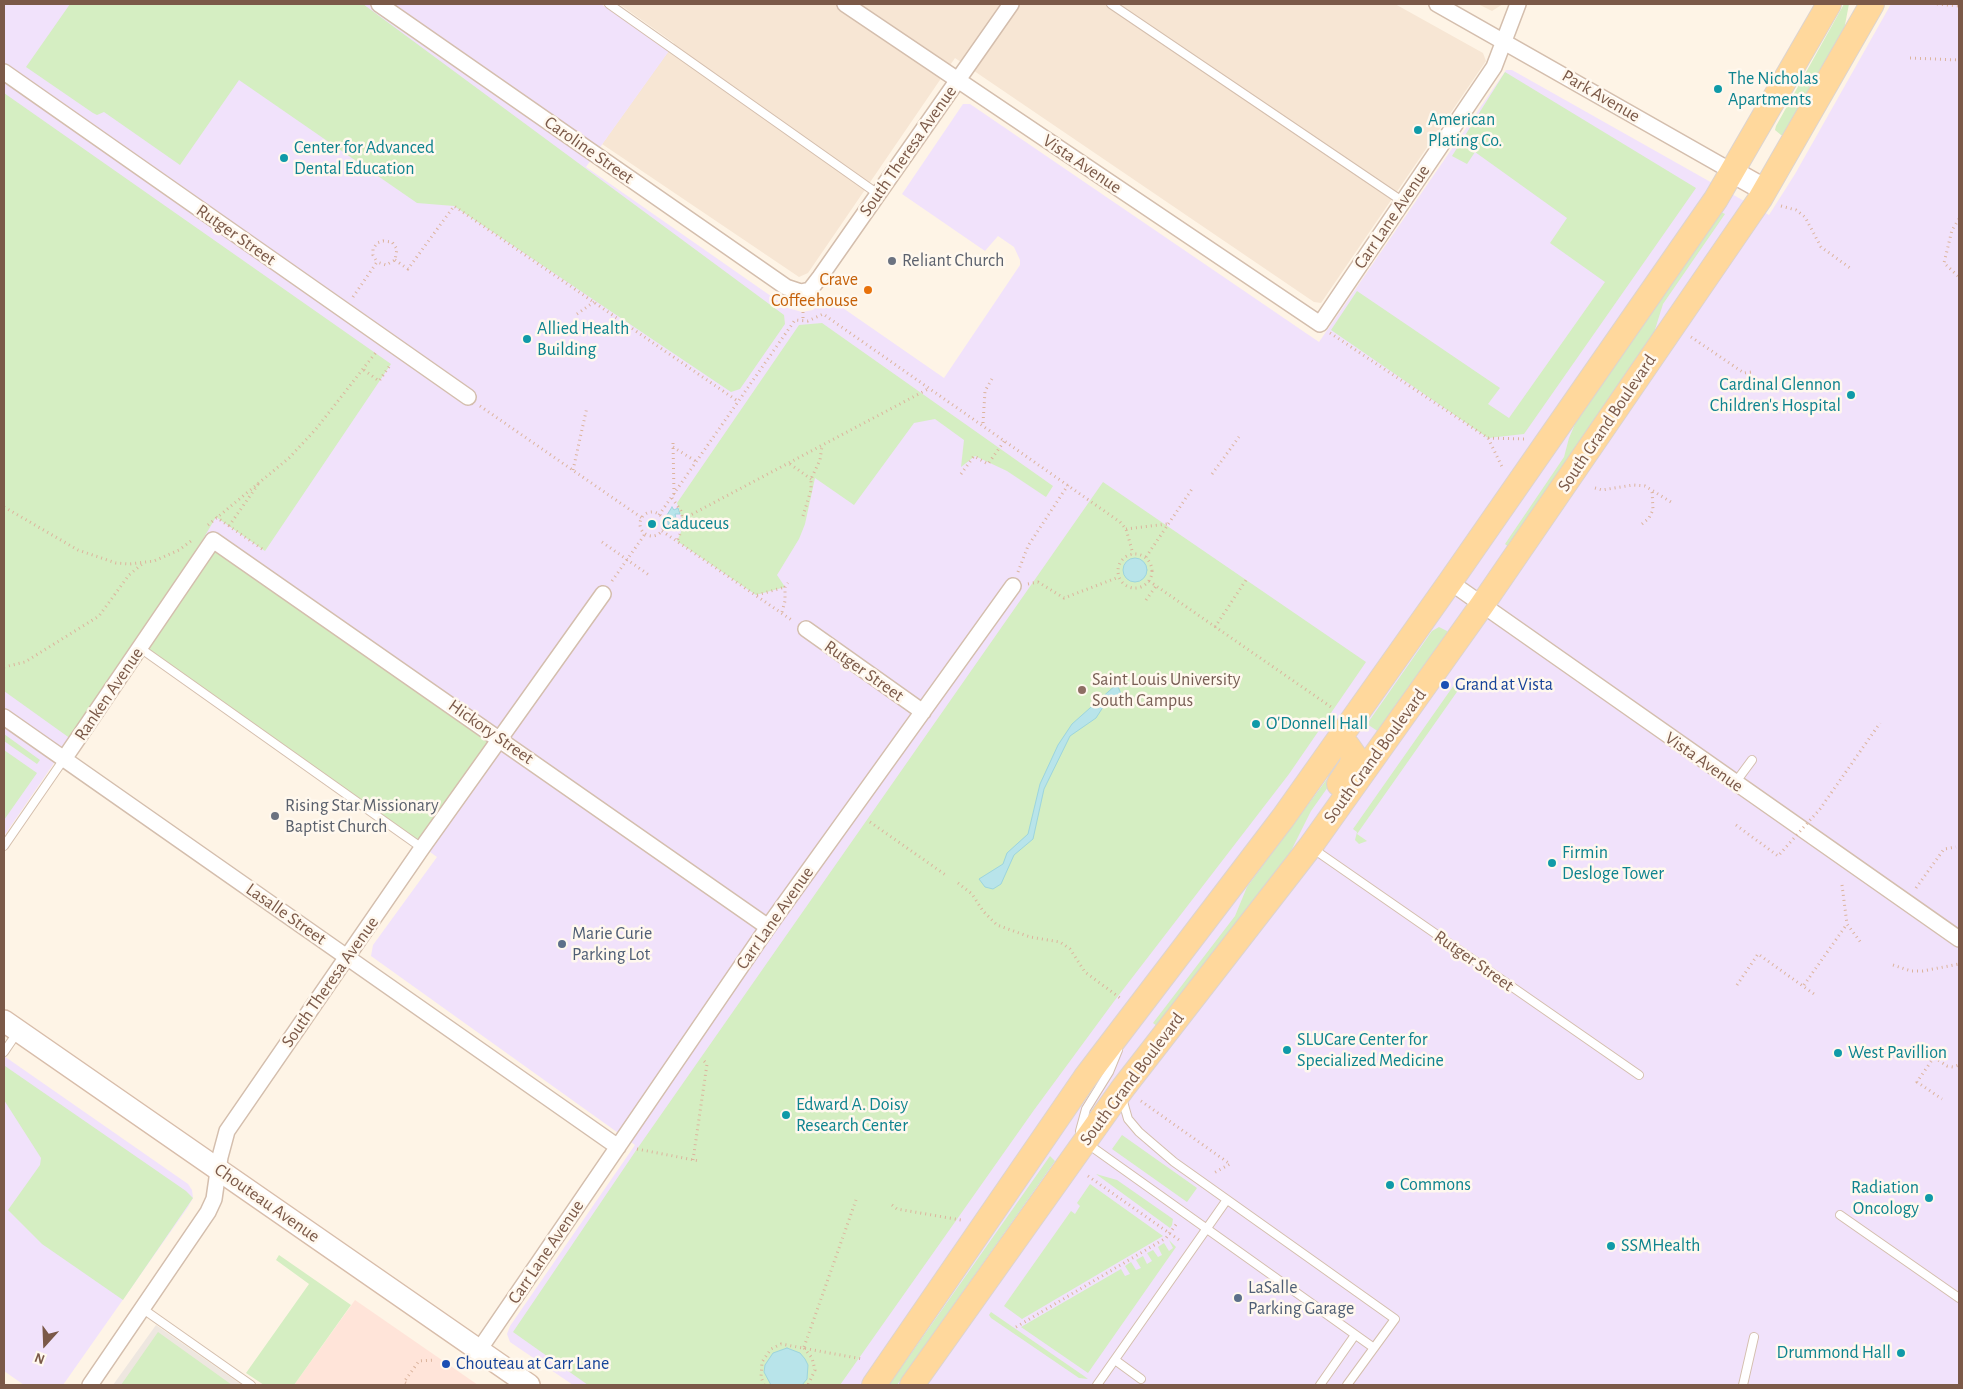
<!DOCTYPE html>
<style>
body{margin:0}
#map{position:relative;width:1963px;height:1389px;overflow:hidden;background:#fef4e6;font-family:"Alegreya Sans",sans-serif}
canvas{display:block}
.frame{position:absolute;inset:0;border:5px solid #7b5948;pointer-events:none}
.north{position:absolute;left:20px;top:1319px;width:50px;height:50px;-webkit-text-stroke:4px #fff8ee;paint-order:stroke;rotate:200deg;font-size:14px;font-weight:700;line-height:20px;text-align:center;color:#7b5948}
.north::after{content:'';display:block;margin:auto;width:18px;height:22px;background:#7b5948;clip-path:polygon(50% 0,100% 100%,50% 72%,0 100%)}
</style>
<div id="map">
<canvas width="1963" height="1389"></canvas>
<div class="frame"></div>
<div class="north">N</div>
</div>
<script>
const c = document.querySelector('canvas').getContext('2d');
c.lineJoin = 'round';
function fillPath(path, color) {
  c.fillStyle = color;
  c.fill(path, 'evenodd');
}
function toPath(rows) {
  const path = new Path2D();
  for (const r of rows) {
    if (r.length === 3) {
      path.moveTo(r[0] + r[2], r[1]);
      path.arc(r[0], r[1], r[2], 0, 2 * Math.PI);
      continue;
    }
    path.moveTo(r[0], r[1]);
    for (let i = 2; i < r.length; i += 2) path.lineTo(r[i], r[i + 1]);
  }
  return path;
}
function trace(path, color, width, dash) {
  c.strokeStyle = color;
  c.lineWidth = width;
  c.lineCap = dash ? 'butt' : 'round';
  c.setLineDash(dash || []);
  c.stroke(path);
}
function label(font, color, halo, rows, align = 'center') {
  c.font = font + ' "Alegreya Sans",sans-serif';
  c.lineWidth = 5;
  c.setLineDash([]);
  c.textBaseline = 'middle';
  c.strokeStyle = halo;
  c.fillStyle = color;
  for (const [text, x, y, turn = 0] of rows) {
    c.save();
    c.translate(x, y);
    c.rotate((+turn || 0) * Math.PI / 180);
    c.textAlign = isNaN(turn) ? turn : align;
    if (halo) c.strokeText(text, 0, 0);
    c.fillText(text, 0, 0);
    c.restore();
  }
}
const residential = toPath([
 [619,4,1395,4,1483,53,1486,61,1321,303,1314,302,955,58,808,273,799,277,602,144,674,43],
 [1478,4,1503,4,1492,11]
]);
const commercial = toPath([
 [355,1300,478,1385,294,1385]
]);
const industrial = toPath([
 [156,1325,242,1385,113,1385]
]);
const education = toPath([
 [4,4,601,4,669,51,586,167,788,308,802,312,813,310,827,297,944,378,1020,265,1020,260,1014,247,998,236,985,251,902,194,963,104,970,104,1319,342,1506,70,1512,70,1769,215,1795,174,1891,4,1959,4,1959,1385,573,1385,510,1342,507,1334,510,1326,635,1145,371,956,373,945,437,857,137,642,4,836],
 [4,1056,188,1184,192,1190,193,1198,188,1207,63,1385,24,1385,4,1371]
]);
const green = toPath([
 [70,4,363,4,784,315,785,324,740,389,731,392,454,206,417,203,239,80,180,165,104,112,97,115,93,113,26,67],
 [1844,4,1849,4,1844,30,1784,135,1781,135,1775,130,1776,126],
 [1505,72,1696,188,1524,434,1488,438,1331,330,1357,291,1500,388,1488,404,1509,418,1605,282,1550,243,1567,218,1475,152,1467,164,1452,156],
 [4,93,391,364,265,551,216,517,183,573,71,739,4,691],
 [1721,212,1725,214,1663,304,1653,336,1509,547,1505,544,1564,457,1569,438,1575,424],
 [822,323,1053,486,1046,497,1007,471,975,456,961,467,964,440,935,419,914,423,854,505,815,478,805,524,799,539,777,575,785,587,756,595,677,541,684,525,677,503,799,325],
 [1103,482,1366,662,1289,774,1115,1000,1034,1110,840,1385,588,1385,513,1332,637,1149],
 [213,540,501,739,422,848,140,648],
 [1439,627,1447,631,1447,635,1402,699,1395,705,1395,710,1379,732,1367,724,1432,631],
 [1454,685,1459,689,1357,834,1367,841,1359,844,1355,840,1357,832,1353,829],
 [4,734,40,760,37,764,4,741],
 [4,750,37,773,4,820],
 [1336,767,1340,770,1311,811,1288,857,1157,1026,1153,1023,1235,916,1247,887],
 [5,1066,186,1191,193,1198,123,1300,42,1244,8,1210,40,1165,41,1158,4,1100],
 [1122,1135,1197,1188,1187,1202,1112,1149],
 [1050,1156,1055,1161,897,1385,889,1385],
 [1096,1174,1117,1180,1173,1219,1172,1225,1170,1228],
 [1090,1184,1163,1236,1022,1319,1004,1306,1071,1211,1075,1214,1080,1206,1077,1203],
 [1169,1240,1176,1247,1088,1373,1021,1327,1121,1269,1125,1276,1130,1274,1125,1266,1131,1262,1136,1270,1141,1268,1136,1260,1143,1256,1147,1264,1152,1261,1147,1253,1153,1250,1158,1257,1162,1255,1158,1247,1164,1243,1169,1251,1173,1248],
 [279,1255,351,1305,294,1385,264,1385,246,1373,309,1284,276,1260],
 [991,1312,1084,1376,1088,1379,1079,1378,991,1318,989,1315],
 [158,1332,232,1385,121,1385]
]);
const water = toPath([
 [672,507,674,510,678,508,680,514,675,514,678,527,682,525,681,530,669,529,667,515,672,507],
 [1135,570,12],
 [1117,684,1121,694,1105,704,1096,718,1070,736,1044,789,1033,839,1014,855,1001,884,993,889,985,887,979,879,1003,864,1007,853,1028,834,1040,784,1058,745,1072,724,1117,684],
 [787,1348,800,1353,805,1359,808,1365,807,1379,802,1385,771,1385,764,1372,765,1365,773,1353,787,1348]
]);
const path = toPath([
 [1937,4,1959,6],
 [1910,58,1959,60],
 [1781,206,1796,210,1805,217,1821,247,1850,268],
 [1959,219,1952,230,1944,263,1959,277],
 [395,260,408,269,454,206,739,402],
 [353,297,377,262,373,255,373,249,377,243,383,241,392,242,397,249,395,260,386,265,377,262],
 [803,312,803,321],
 [577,314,594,302],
 [1330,333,1488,438,1503,469],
 [1691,337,1744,373,1751,372],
 [364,370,379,381,391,364],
 [480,406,642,518],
 [983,423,985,391,993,377],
 [1488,438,1524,439],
 [673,443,674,494],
 [673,447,697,462],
 [790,464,811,479],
 [573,470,587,407],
 [961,474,974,456,988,464,1005,440],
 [1212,474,1239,437],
 [1595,488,1602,490,1633,485,1645,486,1671,502],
 [672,498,681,511,684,525,677,541],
 [4,507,78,550,116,563,130,564,154,561,179,550,191,541],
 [652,524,12],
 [659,515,795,320,808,321,823,314,1120,522,1126,529,1133,554],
 [803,516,811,490,811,479,820,460,822,446],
 [216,517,265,551],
 [683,519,930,388],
 [1642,524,1649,518,1653,510,1652,490],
 [208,525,289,458,316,429,377,351],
 [229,526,259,483],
 [1126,529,1167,524],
 [662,531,793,621],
 [602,542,649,575],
 [1135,571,17],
 [1146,557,1192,489],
 [1018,572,1028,546,1068,485],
 [612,581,645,534],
 [1149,581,1334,709],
 [1028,584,1038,582,1064,598,1119,577],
 [757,595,785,587],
 [1146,600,1156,586],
 [782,612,785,601,785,587,788,583],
 [1215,627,1246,580],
 [4,667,25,662,99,616,129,575,142,564],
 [870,822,947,876],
 [958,883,972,894,983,911,997,925,1030,937,1060,942,1070,949,1085,972,1120,998],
 [1842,885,1847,924,1862,944],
 [1916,888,1944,849,1956,847],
 [1893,965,1911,971,1923,971,1959,964],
 [1737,985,1758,954,1814,994],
 [1804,985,1847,924],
 [1926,1052,1947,1066,1953,1067,1959,1065],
 [1934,1057,1917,1082,1942,1099],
 [1141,1101,1230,1164,1212,1174],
 [637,1149,699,1161],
 [693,1160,707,1064,704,1061],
 [1088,1176,1182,1242],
 [892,1205,897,1209,961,1220],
 [1016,1327,1166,1238,1178,1222],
 [804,1347,856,1200],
 [804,1348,812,1358,815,1370,808,1385],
 [406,1383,404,1382,419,1361,434,1360],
 [764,1385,761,1377,762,1362,771,1349,781,1344,862,1359]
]);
const lane = toPath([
 [609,4,878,194],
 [1111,4,1402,201],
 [140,648,422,848],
 [1735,783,1752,760],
 [4,846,64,759],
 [1312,848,1639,1075],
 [1118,1050,1109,1072,1086,1109,1080,1131,1085,1142,1374,1348],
 [4,1052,17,1033],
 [1122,1098,1128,1119,1139,1132,1174,1162,1395,1319,1347,1385],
 [1840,1215,1959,1298],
 [143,1309,251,1385],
 [1115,1360,1141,1379],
 [1097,1385,1226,1201],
 [1320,1385,1355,1335],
 [1743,1385,1754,1337]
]);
const street = toPath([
 [379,4,786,287,801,292,810,290,820,277,1011,4],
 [845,4,1320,324,1494,67,1518,4],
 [1437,4,1733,172],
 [4,72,468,397],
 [1450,582,1959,939],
 [806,629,923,712],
 [4,717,618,1147],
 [64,759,213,540,768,927],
 [479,1350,768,927,1013,586],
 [90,1385,208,1212,214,1199,220,1157,227,1131,422,848,603,594]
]);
const secondary = toPath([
 [1733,172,1765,190],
 [4,1021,529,1385]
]);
const primary = toPath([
 [1337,742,1347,745,1354,755,1351,766,1339,784],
 [874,1385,1085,1078,1283,818,1450,582,1716,199,1829,4],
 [912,1385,1123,1088,1310,847,1482,605,1760,199,1872,4]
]);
const pathBridge = toPath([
 [1736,825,1778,856,1820,809,1880,723]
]);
const markers = [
 [1718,89,5,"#0f9aa8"],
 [1418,130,5,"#0f9aa8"],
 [284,158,5,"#0f9aa8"],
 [892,261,5,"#6b7280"],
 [868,290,5,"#e8710a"],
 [527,339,5,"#0f9aa8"],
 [1851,395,5,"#0f9aa8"],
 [652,524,5,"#0f9aa8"],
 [1445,685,5,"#1a4fb4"],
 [1082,690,5,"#8d6e63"],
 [1256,724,5,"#0f9aa8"],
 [275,816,5,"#6b7280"],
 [1552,863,5,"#0f9aa8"],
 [562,944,5,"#5c6f8a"],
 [1287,1050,5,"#0f9aa8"],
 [1838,1053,5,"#0f9aa8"],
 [786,1115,5,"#0f9aa8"],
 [1390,1185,5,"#0f9aa8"],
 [1929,1198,5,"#0f9aa8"],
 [1611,1246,5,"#0f9aa8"],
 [1238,1298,5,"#5c6f8a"],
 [1901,1353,5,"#0f9aa8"],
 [446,1364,5,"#1a4fb4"]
];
const cultureNames = [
 ["The Nicholas",1728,79],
 ["Apartments",1728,100],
 ["American",1428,120],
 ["Plating Co.",1428,141],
 ["Center for Advanced",294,148],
 ["Dental Education",294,169],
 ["Allied Health",537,329],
 ["Building",537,350],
 ["Cardinal Glennon",1841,385,"right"],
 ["Children's Hospital",1841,406,"right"],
 ["Caduceus",662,524],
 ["O'Donnell Hall",1266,724],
 ["Firmin",1562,853],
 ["Desloge Tower",1562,874],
 ["SLUCare Center for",1297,1040],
 ["Specialized Medicine",1297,1061],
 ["West Pavillion",1848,1053],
 ["Edward A. Doisy",796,1105],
 ["Research Center",796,1126],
 ["Commons",1400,1185],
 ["Radiation",1919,1188,"right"],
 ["Oncology",1919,1209,"right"],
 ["SSMHealth",1621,1246],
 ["Drummond Hall",1891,1353,"right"]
];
const streetNames = [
 ["Park Avenue",1601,96,30],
 ["Caroline Street",589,150,35],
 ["South Theresa Avenue",908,151,-55],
 ["Vista Avenue",1082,164,34],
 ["Carr Lane Avenue",1392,217,-56],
 ["Rutger Street",236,235,35],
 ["South Grand Boulevard",1607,423,-56],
 ["Rutger Street",864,671,35],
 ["Ranken Avenue",109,694,-56],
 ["Hickory Street",491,732,35],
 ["South Grand Boulevard",1375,756,-54],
 ["Vista Avenue",1704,762,35],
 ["Lasalle Street",286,914,35],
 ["Carr Lane Avenue",775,918,-55],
 ["Rutger Street",1474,961,35],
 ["South Theresa Avenue",330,982,-55],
 ["South Grand Boulevard",1132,1079,-53],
 ["Chouteau Avenue",267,1203,35],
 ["Carr Lane Avenue",546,1252,-56]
];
const worshipNames = [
 ["Reliant Church",902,261],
 ["Rising Star Missionary",285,806],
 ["Baptist Church",285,827]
];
const foodNames = [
 ["Crave",858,280],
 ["Coffeehouse",858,301]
];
const educationNames = [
 ["Saint Louis University",1092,680],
 ["South Campus",1092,701]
];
const transitNames = [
 ["Grand at Vista",1455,685],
 ["Chouteau at Carr Lane",456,1364]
];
const serviceNames = [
 ["Marie Curie",572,934],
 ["Parking Lot",572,955],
 ["LaSalle",1248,1288],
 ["Parking Garage",1248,1309]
];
fillPath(residential, '#f7e6d4');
fillPath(commercial, '#ffe4d9');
fillPath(industrial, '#eee7e0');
fillPath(education, '#f1e2fb');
fillPath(green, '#d5eec2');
fillPath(water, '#b8e4ea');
trace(water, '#9dd5dd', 1);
trace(lane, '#d4bead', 10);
trace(street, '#d4bead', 18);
trace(secondary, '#d8bdaa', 24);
trace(primary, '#ddd4cf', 26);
trace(path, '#dcb49d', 3, [1, 4]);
trace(lane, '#fff', 8);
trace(street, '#fff', 15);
trace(secondary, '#fff', 21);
trace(primary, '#ffd89c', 24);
trace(pathBridge, '#dcb49d', 3, [1, 4]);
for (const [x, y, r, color] of markers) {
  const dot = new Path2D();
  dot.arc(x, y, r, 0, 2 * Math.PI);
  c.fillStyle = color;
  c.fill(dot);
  trace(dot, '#fff8ee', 2);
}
label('18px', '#0d838f', '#fff8ee', cultureNames, 'left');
label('18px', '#7b5948', '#fff8ee', streetNames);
label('18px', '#5b616d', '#fff8ee', worshipNames, 'left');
label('18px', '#c56008', '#fff8ee', foodNames, 'right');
label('18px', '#785e54', '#fff8ee', educationNames, 'left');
label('18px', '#164399', '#fff8ee', transitNames, 'left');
label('18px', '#4e5e75', '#fff8ee', serviceNames, 'left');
</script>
